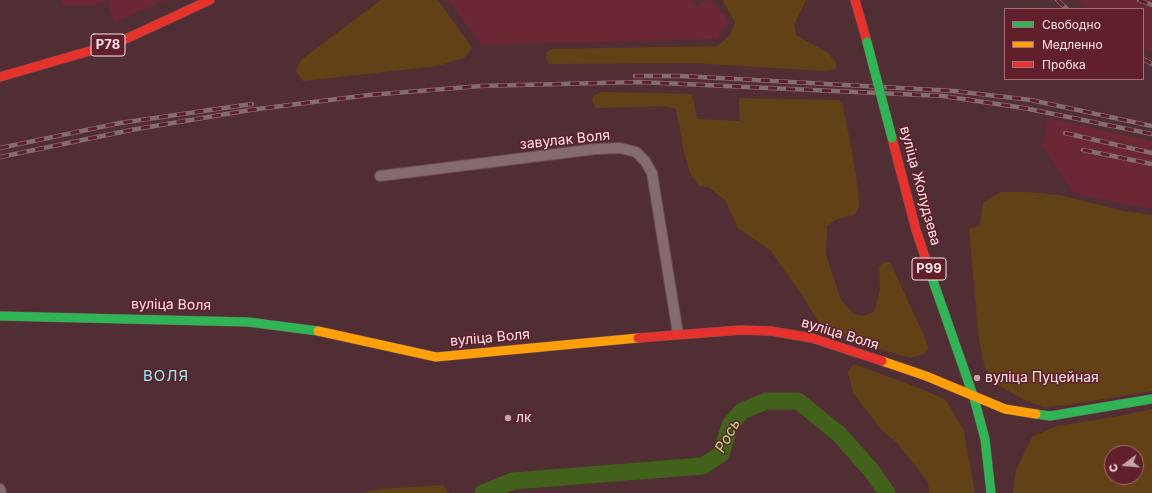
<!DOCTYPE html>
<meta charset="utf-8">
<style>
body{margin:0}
#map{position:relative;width:1152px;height:493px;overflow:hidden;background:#512e34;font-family:Inter,sans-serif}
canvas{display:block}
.legend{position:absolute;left:1004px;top:8px;width:140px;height:72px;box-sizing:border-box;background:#601f2b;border:1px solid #a06e76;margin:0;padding:5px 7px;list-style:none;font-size:12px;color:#ffe5e7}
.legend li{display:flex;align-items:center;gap:8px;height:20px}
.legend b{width:20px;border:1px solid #a06e76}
.north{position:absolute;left:1104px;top:445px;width:40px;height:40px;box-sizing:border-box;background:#601f2b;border:1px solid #a06e76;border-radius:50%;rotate:254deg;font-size:11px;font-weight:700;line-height:16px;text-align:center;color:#ffe5e7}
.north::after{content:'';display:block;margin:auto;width:14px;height:18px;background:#c2a5a8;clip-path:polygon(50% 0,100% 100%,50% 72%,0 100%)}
</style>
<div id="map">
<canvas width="1152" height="493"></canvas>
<ul class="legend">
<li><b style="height:5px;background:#30b455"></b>Свободно</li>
<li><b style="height:5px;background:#ff9f0a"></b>Медленно</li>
<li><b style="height:5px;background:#e5322d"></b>Пробка</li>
</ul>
<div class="north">С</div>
</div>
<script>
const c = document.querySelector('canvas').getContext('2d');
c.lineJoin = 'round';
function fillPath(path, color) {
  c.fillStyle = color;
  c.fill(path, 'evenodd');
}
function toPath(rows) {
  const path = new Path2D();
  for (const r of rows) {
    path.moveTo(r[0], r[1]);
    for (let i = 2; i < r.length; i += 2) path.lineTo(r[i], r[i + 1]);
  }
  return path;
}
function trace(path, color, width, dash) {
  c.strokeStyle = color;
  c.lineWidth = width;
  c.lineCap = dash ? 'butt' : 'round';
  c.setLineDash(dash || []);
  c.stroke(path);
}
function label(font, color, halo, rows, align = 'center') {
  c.font = font + ' Inter,sans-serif';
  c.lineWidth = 3;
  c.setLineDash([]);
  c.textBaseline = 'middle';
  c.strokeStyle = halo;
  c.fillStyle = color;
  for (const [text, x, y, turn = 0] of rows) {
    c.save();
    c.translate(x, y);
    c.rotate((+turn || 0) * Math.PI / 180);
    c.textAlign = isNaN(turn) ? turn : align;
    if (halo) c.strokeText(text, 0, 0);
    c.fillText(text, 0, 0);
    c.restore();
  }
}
const built = toPath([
 [61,0,166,0,115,22,107,1,90,6,62,5],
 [449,0,693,0,698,6,707,0,711,0,730,22,717,39,481,45],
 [1077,0,1152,0,1152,52,1143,47,1143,9,1088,9],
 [1048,118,1152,141,1152,209,1075,194,1042,146]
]);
const green = toPath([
 [381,0,438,0,472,48,464,58,437,66,303,81,296,71,301,60],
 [722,0,806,0,794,25,796,35,828,53,836,63,836,69,824,71,693,63,549,64,546,58,547,52,551,49,718,46,731,34,735,22],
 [602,92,692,94,697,119,740,121,739,98,839,100,843,105,851,148,858,190,859,206,855,215,837,219,827,226,826,255,841,300,854,314,864,316,875,311,880,289,879,266,885,262,890,262,925,338,928,348,924,354,910,358,853,341,821,326,802,295,770,250,738,228,725,200,708,187,699,186,690,173,683,147,676,109,665,106,596,108,592,101,593,96],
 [1002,192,1027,192,1059,195,1124,211,1152,215,1152,391,1067,405,1044,407,1026,401,998,385,985,368,979,341,969,228,980,226,983,202],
 [854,364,924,390,946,400,964,431,975,493,929,493,928,482,898,444,881,429,853,393,848,372],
 [1152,409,1152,493,1013,493,1016,470,1032,437,1057,426,1119,416],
 [1112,453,1136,453,1136,477,1112,477],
 [443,485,449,493,361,493,380,489]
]);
const river = toPath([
 [483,493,513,481,703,466,721,454,730,425,742,411,766,401,798,401,839,434,871,470,887,493]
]);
const street = toPath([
 [380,176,596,149,620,148,636,152,645,161,652,173,678,334],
 [0,489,1,493]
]);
const fast = toPath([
 [930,272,974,398,985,439,991,493],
 [0,316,248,322,318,331],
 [1036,414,1050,416,1152,399]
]);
const slow = toPath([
 [318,331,436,357,638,338],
 [882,361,926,376,1005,409,1036,414]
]);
const jam = toPath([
 [855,0,867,42],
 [0,77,117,43,210,0],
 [892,138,916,230,930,272],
 [638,338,741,330,771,331,812,338,882,361]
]);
const rail = toPath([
 [1057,0,1067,9],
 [1139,0,1152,5],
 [1143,59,1152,64],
 [635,76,682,76,954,91,1031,100,1152,126],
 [1065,133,1152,153],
 [0,148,120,123,252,104],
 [1083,150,1152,164],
 [0,157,131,130,250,110,369,95,481,86,639,82,943,96,1024,108,1152,134]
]);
const fastBridge = toPath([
 [867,42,892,138]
]);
const markers = [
 [977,378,4,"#c2a5a8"],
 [508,418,4,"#c2a5a8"]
];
const shields = [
 [108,45,34],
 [929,269,34]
];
const shieldNames = [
 ["Р78",108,45],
 ["Р99",929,269]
];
const streetNames = [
 ["завулак Воля",565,140,-6],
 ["вуліца Жолудзева",920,186,75],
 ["вуліца Воля",171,305,1],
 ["вуліца Воля",840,334,17],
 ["вуліца Воля",490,338,-5]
];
const poiNames = [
 ["вуліца Пуцейная",985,378],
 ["лк",516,418]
];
const neighbourhoodNames = [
 ["ВОЛЯ",166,376]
];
const waterNames = [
 ["Рось",728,436,-61]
];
fillPath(built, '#6c2734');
fillPath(green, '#634116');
trace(river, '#42621b', 17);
trace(street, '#684c51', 12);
trace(fast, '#684c51', 10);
trace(slow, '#684c51', 10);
trace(jam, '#684c51', 10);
trace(street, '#856a6e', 10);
trace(fast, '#30b455', 9);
trace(slow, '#ff9f0a', 9);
trace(jam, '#e5322d', 9);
trace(rail, '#856c70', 4.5);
trace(rail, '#601f2b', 3, [9]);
trace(fastBridge, '#684c51', 10, []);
trace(fastBridge, '#30b455', 9);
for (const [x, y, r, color] of markers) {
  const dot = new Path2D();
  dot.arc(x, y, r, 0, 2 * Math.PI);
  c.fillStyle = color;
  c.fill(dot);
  trace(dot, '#601f2b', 1.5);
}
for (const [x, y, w] of shields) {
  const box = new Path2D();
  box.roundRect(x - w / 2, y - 11, w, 22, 3);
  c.fillStyle = '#601f2b';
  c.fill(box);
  trace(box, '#ffe5e7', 1);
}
label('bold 13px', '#ffe5e7', null, shieldNames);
label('14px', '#ffe5e7', '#601f2b', streetNames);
label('14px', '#ffe5e7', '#601f2b', poiNames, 'left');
c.letterSpacing = '1px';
label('15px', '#88f3ef', '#601f2b', neighbourhoodNames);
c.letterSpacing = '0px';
label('italic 15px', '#a8e079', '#601f2b', waterNames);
</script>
